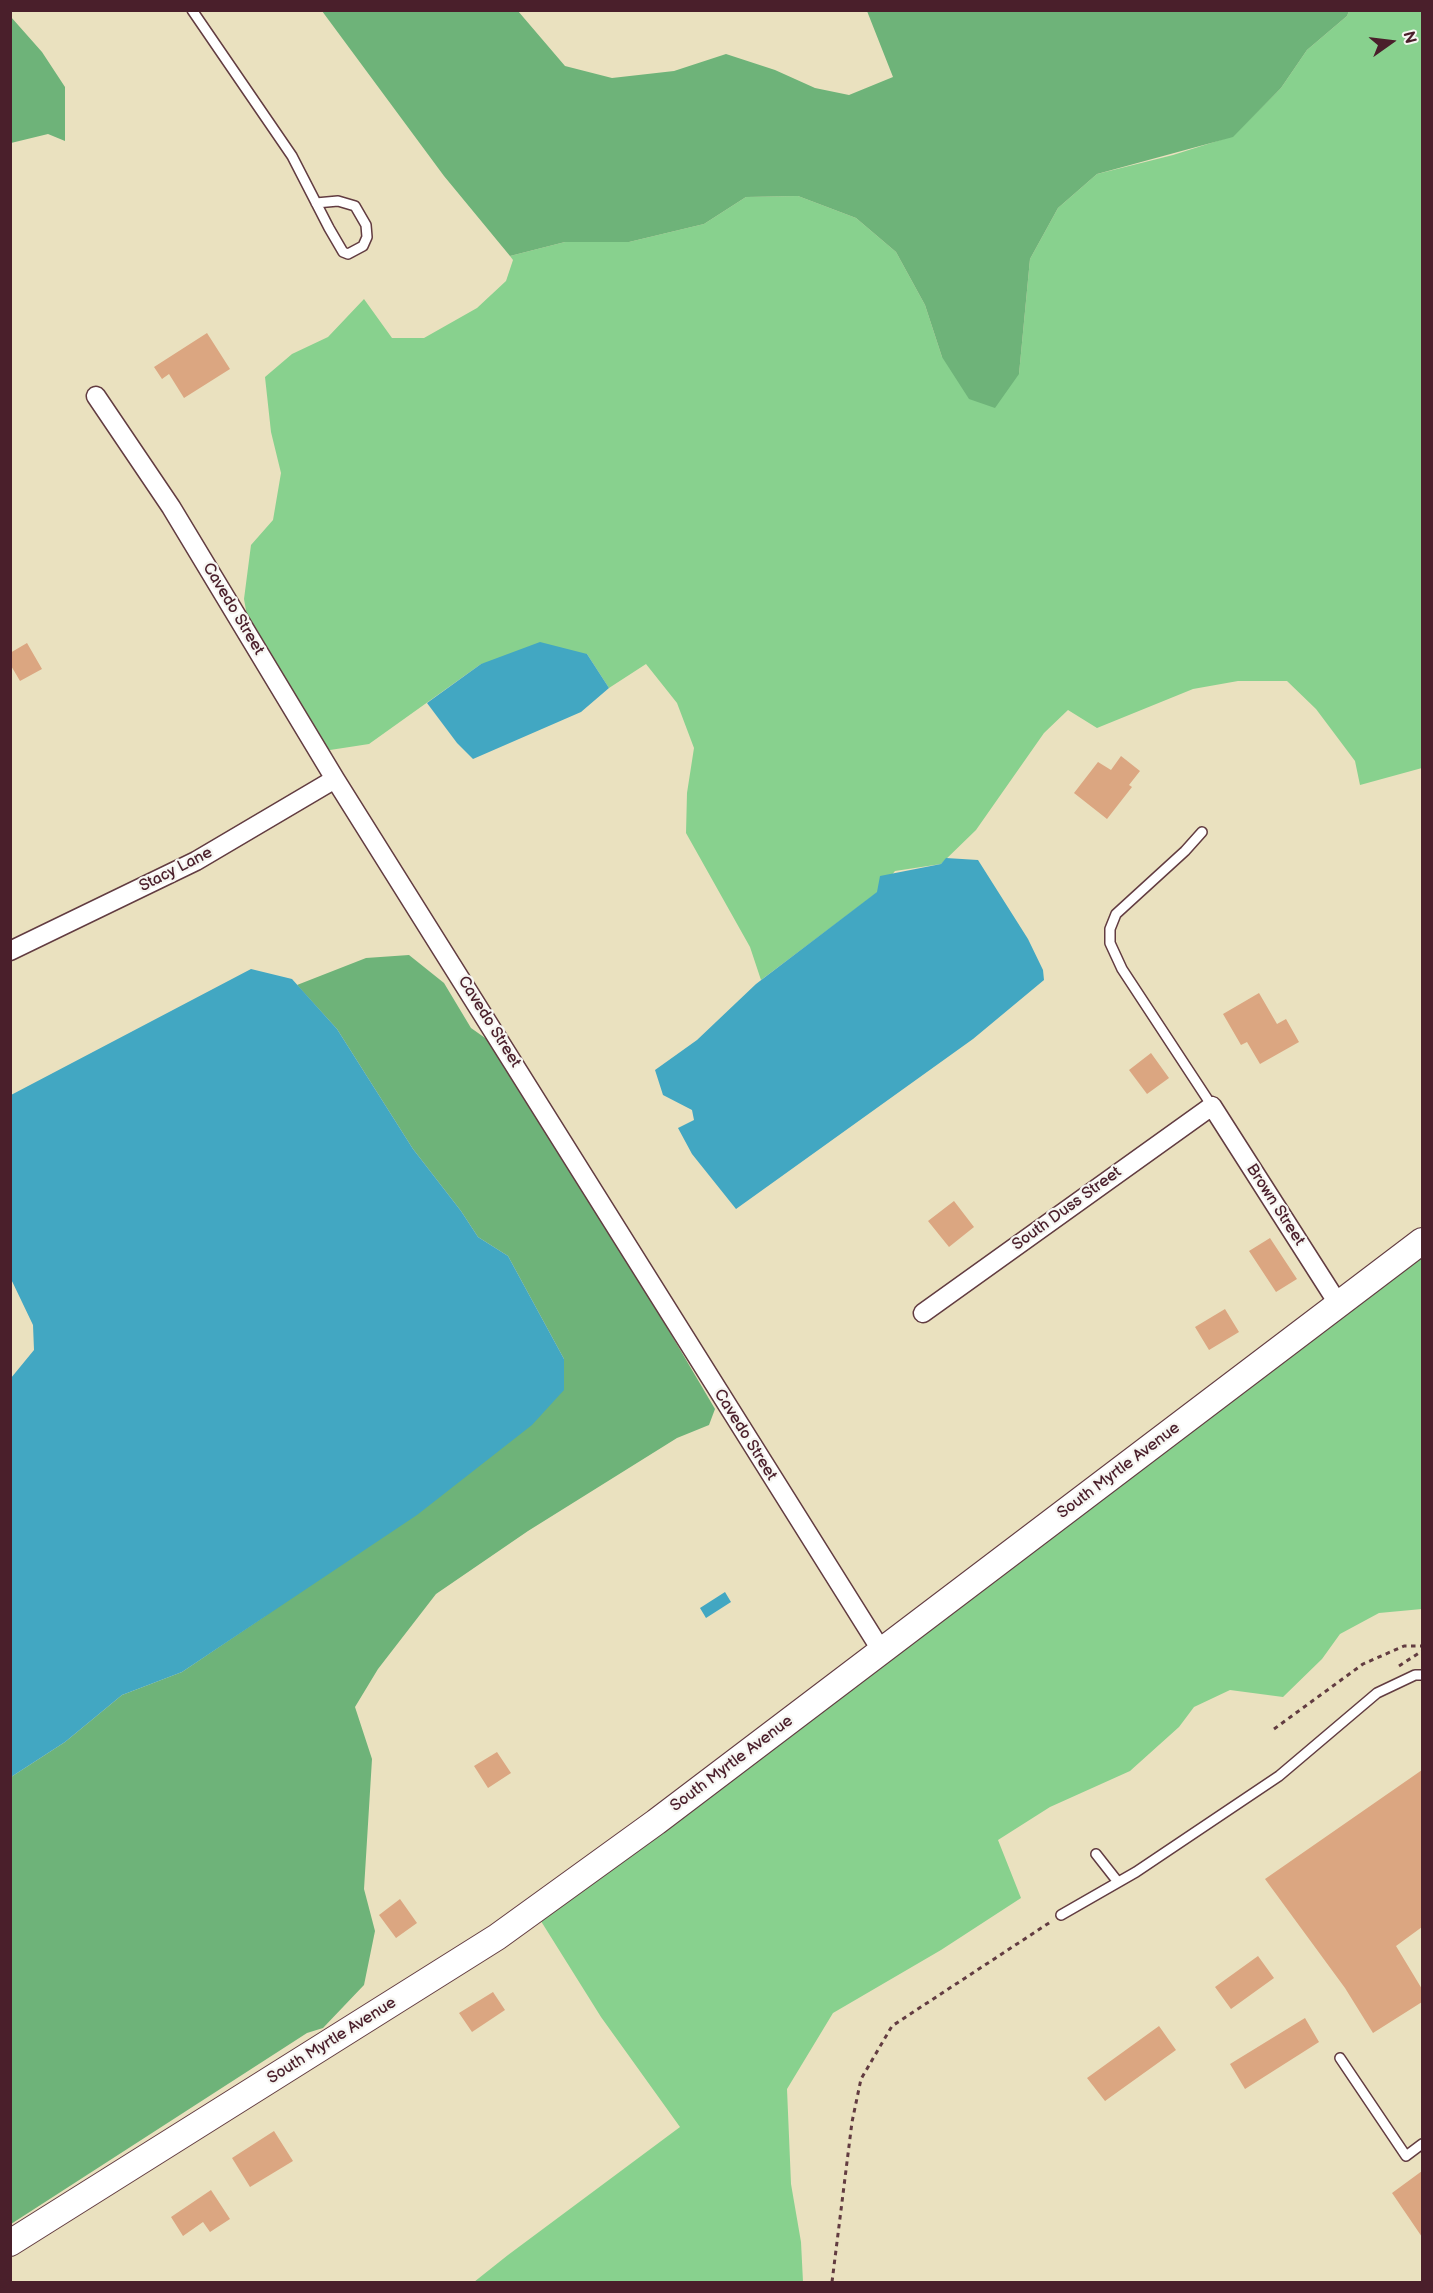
<!DOCTYPE html>
<style>
body{margin:0}
#map{position:relative;width:1433px;height:2293px;overflow:hidden;background:#eae1bf;font-family:"Balsamiq Sans",sans-serif}
canvas{display:block}
.frame{position:absolute;inset:0;border:12px solid #4a1f2b;pointer-events:none}
.north{position:absolute;left:1361px;top:12px;width:60px;height:60px;-webkit-text-stroke:4px #f6f6f2;paint-order:stroke;rotate:76deg;font-size:16px;font-weight:700;line-height:24px;text-align:center;color:#4a1f2b}
.north::after{content:'';display:block;margin:auto;width:21px;height:27px;background:#4a1f2b;clip-path:polygon(50% 0,100% 100%,50% 72%,0 100%)}
</style>
<div id="map">
<canvas width="1433" height="2293"></canvas>
<div class="frame"></div>
<div class="north">N</div>
</div>
<script>
const c = document.querySelector('canvas').getContext('2d');
c.lineJoin = 'round';
function fillPath(path, color) {
  c.fillStyle = color;
  c.fill(path, 'evenodd');
}
function toPath(rows) {
  const path = new Path2D();
  for (const r of rows) {
    path.moveTo(r[0], r[1]);
    for (let i = 2; i < r.length; i += 2) path.lineTo(r[i], r[i + 1]);
  }
  return path;
}
function trace(path, color, width, dash) {
  c.strokeStyle = color;
  c.lineWidth = width;
  c.lineCap = dash ? 'butt' : 'round';
  c.setLineDash(dash || []);
  c.stroke(path);
}
function label(font, color, halo, rows, align = 'center') {
  c.font = font + ' "Balsamiq Sans",sans-serif';
  c.lineWidth = 4.5;
  c.setLineDash([]);
  c.textBaseline = 'middle';
  c.strokeStyle = halo;
  c.fillStyle = color;
  for (const [text, x, y, turn = 0] of rows) {
    c.save();
    c.translate(x, y);
    c.rotate((+turn || 0) * Math.PI / 180);
    c.textAlign = isNaN(turn) ? turn : align;
    if (halo) c.strokeText(text, 0, 0);
    c.fillText(text, 0, 0);
    c.restore();
  }
}
const green = toPath([
 [1349,11,1422,11,1422,768,1360,785,1355,761,1316,709,1287,681,1238,681,1193,689,1097,728,1068,710,1044,733,976,830,941,864,895,871,878,892,761,980,750,947,686,833,687,793,694,748,677,703,646,664,609,688,587,654,481,664,369,744,330,750,285,713,252,645,244,599,251,545,273,520,281,473,271,432,265,377,292,354,328,337,364,299,392,338,424,338,477,308,506,281,513,260,510,256,565,242,629,242,704,224,746,197,798,196,856,218,896,252,925,305,942,357,1019,374,1030,259,1058,208,1097,174,1173,155,1233,136,1281,88,1307,50,1347,16],
 [1422,1241,1422,1609,1379,1613,1340,1634,1322,1659,1283,1697,1230,1690,1194,1707,1179,1727,1130,1771,1050,1807,998,1840,1021,1898,941,1950,833,2013,787,2089,791,2184,801,2242,803,2282,474,2282,508,2255,680,2127,601,2017,534,1910]
]);
const forest = toPath([
 [322,11,518,11,565,66,612,78,674,71,726,54,775,70,815,88,849,95,893,77,867,11,1349,11,1347,16,1307,50,1281,88,1233,137,1097,174,1058,208,1030,259,1019,374,995,408,969,399,942,357,925,305,896,252,856,218,798,196,746,197,704,224,629,242,565,242,510,256,444,176],
 [11,17,42,52,65,87,65,141,48,134,11,143],
 [409,955,444,983,471,1028,505,1052,715,1409,709,1425,677,1438,528,1531,436,1594,378,1669,355,1707,372,1759,364,1889,375,1931,364,1985,323,2028,307,2033,11,2224,11,1777,65,1742,122,1695,182,1672,265,1616,564,1359,508,1256,478,1237,461,1211,413,1149,337,1029,297,985,366,958]
]);
const water = toPath([
 [540,642,587,654,609,688,581,712,473,759,457,743,427,703,481,664],
 [946,858,978,860,1028,939,1043,970,1044,980,973,1039,736,1209,692,1154,678,1128,694,1120,692,1110,663,1095,655,1070,697,1040,756,984,877,892,880,876,941,864],
 [251,969,292,979,337,1029,413,1149,461,1211,478,1237,508,1256,564,1359,564,1390,532,1425,417,1515,182,1672,122,1695,65,1742,11,1777,11,1378,34,1350,33,1325,11,1279,11,1095],
 [725,1592,731,1602,706,1618,700,1608]
]);
const building = toPath([
 [207,333,230,369,184,398,169,374,162,379,154,367],
 [27,643,42,669,20,681,10,664,10,653],
 [1121,756,1140,771,1129,785,1132,787,1107,819,1074,793,1098,762,1111,770],
 [1259,993,1277,1024,1286,1019,1299,1042,1260,1064,1247,1042,1241,1045,1223,1014],
 [1151,1053,1169,1078,1147,1094,1129,1070],
 [954,1201,974,1227,949,1247,928,1221],
 [1270,1238,1297,1279,1276,1292,1249,1251],
 [1225,1309,1239,1332,1209,1350,1195,1327],
 [497,1752,511,1773,488,1788,474,1766],
 [1422,1770,1422,1927,1396,1946,1422,1989,1422,2002,1373,2033,1345,1988,1265,1879],
 [400,1899,417,1923,396,1938,379,1915],
 [1258,1956,1274,1978,1231,2009,1215,1987],
 [493,1992,505,2010,472,2032,459,2013],
 [1305,2018,1319,2042,1245,2089,1230,2064],
 [1159,2026,1176,2050,1105,2101,1087,2078],
 [274,2131,293,2161,250,2187,232,2158],
 [1422,2171,1422,2237,1392,2193],
 [211,2190,230,2219,210,2232,203,2222,183,2236,171,2217]
]);
const path = toPath([
 [1399,1666,1422,1651],
 [1274,1729,1363,1664,1404,1646,1422,1646],
 [832,2282,852,2122,861,2079,892,2026,1052,1921]
]);
const lane = toPath([
 [192,10,292,156,329,228,343,252,348,254,363,246,367,237,366,225,355,206,338,201,316,203],
 [1202,832,1185,851,1116,914,1110,929,1110,943,1122,969,1212,1106],
 [1096,1854,1118,1882],
 [1061,1915,1136,1872,1279,1776,1377,1693,1415,1675,1422,1675],
 [1340,2058,1406,2156,1422,2144]
]);
const street = toPath([
 [96,396,171,507,335,779,881,1650],
 [10,951,196,861,335,779],
 [923,1313,1212,1106,1339,1305]
]);
const secondary = toPath([
 [10,2243,497,1937,656,1822,1422,1241]
]);
const streetNames = [
 ["Cavedo Street",233,609,59],
 ["Stacy Lane",176,870,-27],
 ["Cavedo Street",489,1022,58],
 ["Brown Street",1275,1205,57],
 ["South Duss Street",1067,1209,-36],
 ["Cavedo Street",745,1435,58],
 ["South Myrtle Avenue",1119,1471,-37],
 ["South Myrtle Avenue",732,1764,-37],
 ["South Myrtle Avenue",332,2041,-32]
];
fillPath(green, '#88d18e');
fillPath(forest, '#6eb379');
fillPath(water, '#42a7c2');
fillPath(building, '#dba681');
trace(lane, '#623c41', 12);
trace(street, '#623c41', 21);
trace(secondary, '#623c41', 28);
trace(path, '#623c41', 3, [4.5, 4.5]);
trace(lane, '#fff', 9);
trace(street, '#fff', 18);
trace(secondary, '#fff', 26);
label('16px', '#4a1f2b', '#f6f6f2', streetNames);
</script>
